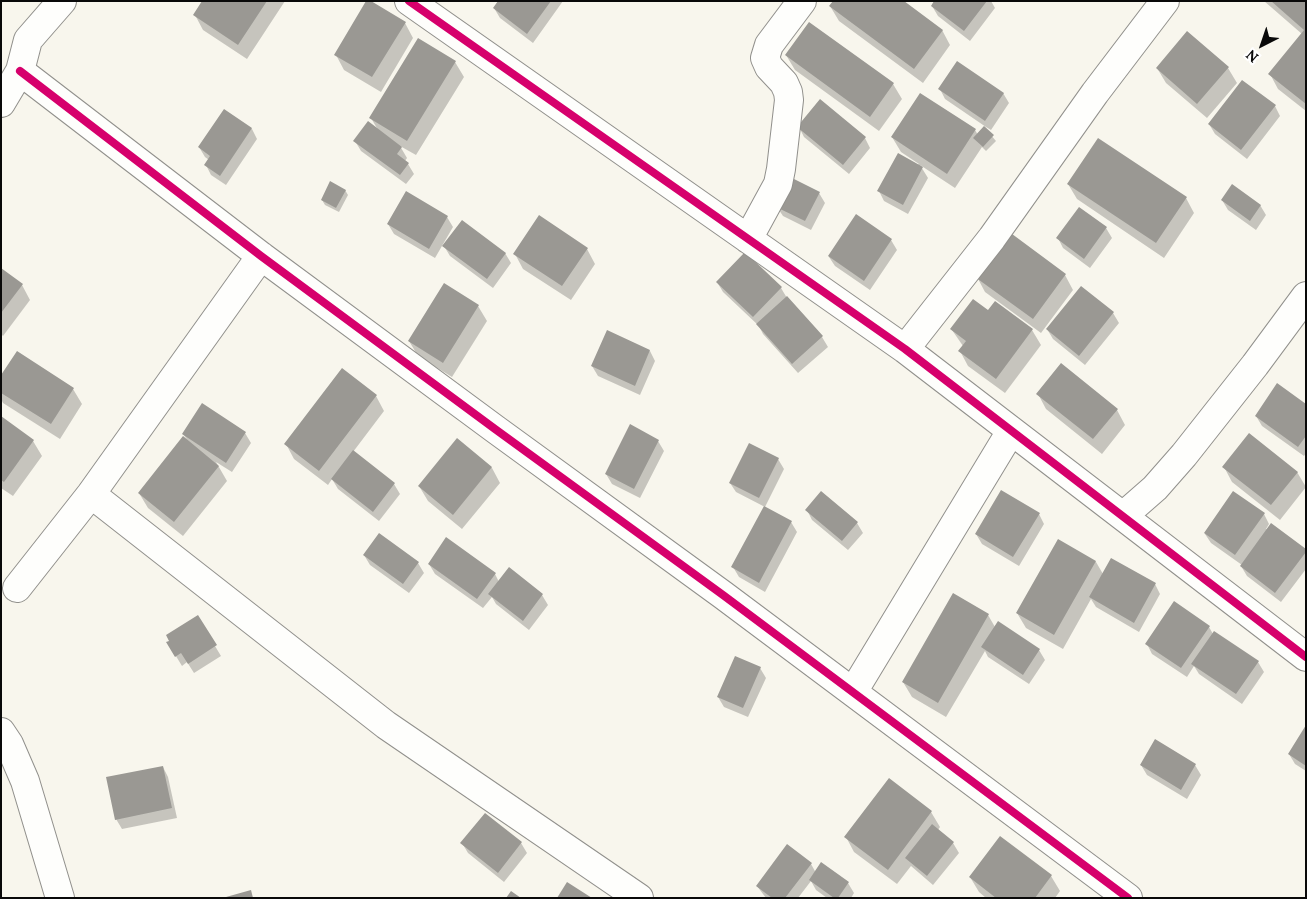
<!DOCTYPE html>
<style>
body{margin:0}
#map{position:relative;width:1307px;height:899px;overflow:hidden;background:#f8f6ed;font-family:Lora,serif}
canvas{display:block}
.frame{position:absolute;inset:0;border:2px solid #090909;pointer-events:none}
.north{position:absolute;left:1237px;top:20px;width:50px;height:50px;-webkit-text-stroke:4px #fff;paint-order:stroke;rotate:221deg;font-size:14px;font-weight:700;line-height:20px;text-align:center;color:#090909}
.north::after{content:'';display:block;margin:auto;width:18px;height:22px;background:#090909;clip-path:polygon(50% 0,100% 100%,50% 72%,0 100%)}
</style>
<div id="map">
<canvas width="1307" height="899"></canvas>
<div class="frame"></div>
<div class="north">N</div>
</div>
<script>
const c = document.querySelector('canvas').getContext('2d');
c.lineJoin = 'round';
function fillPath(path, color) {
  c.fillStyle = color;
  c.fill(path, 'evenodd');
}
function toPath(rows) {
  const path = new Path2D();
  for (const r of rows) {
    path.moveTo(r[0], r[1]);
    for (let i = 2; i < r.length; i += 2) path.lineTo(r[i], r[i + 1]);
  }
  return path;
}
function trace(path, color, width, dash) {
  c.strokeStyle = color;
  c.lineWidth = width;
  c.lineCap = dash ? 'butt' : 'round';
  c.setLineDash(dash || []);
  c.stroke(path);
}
const shadow = toPath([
 [204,1,285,1,247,59,203,30,195,15],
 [500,1,563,1,533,43,500,18,494,8],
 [936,1,991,1,995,8,970,41,938,16,932,6],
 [1264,1,1306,1,1306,111,1278,89,1270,74,1302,34],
 [830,6,942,30,950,45,923,83,839,21],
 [405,23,413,38,381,92,344,70,336,55],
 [786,55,893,84,902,99,879,131,795,70],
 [455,62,464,77,416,155,400,146,407,158,405,161,408,164,414,174,406,184,361,151,355,141,378,130,371,118],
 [1157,68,1228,68,1237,83,1207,118,1166,83],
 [940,89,1003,93,1009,103,991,130,986,127,985,128,996,141,986,151,982,147,955,188,920,165,928,178,908,214,884,201,879,191,919,164,901,152,892,137,975,130,978,135,986,127,945,99],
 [1275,106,1280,116,1247,159,1215,134,1209,124],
 [224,111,252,129,257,139,226,185,211,175,206,165,209,160,205,157,199,147],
 [799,127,865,138,870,148,849,174,804,137],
 [1068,184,1186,198,1194,213,1164,258,1077,199],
 [345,190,348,195,339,212,325,205,322,200],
 [819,193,825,203,811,230,783,216,777,207],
 [1222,200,1260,205,1266,215,1256,230,1228,210],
 [857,216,891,240,897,250,870,290,835,266,829,257],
 [447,217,453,227,435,258,394,234,388,224],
 [1106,228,1112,238,1090,268,1063,248,1058,238],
 [444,246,505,253,511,263,493,288,450,256],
 [587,249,595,264,571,300,523,269,515,254],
 [745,253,781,288,787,298,822,337,828,347,798,373,763,334,759,326,723,292,717,282],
 [1,269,22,285,30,300,3,336,1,334],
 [1065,275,1073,290,1041,333,985,292,977,277],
 [445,285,478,306,487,321,452,377,418,356,409,341],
 [995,303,1032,330,1041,345,1005,393,968,366,960,351,963,346,952,330,988,312],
 [1113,313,1119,323,1085,365,1053,339,1047,329],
 [650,351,655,361,640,395,598,376,592,366],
 [17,353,73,389,82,404,60,439,3,403,1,399,1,377],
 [1038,394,1117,410,1125,425,1102,454,1046,409],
 [376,396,384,411,353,452,394,484,400,494,379,521,338,489,332,479,328,485,294,459,286,444],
 [1306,405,1306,453,1304,456,1262,426,1256,416],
 [1,418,33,441,42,456,13,496,1,488],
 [245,433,251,443,232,472,216,462,227,481,183,536,148,508,139,493,188,441,183,434],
 [457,440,492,468,500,483,462,529,428,501,419,486],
 [658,441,664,451,640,498,612,484,606,474],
 [778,459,784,469,765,507,736,492,730,483],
 [1224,467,1297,472,1306,487,1280,520,1232,482],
 [821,492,857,523,863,533,848,550,812,520,807,510],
 [1039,514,1044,524,1019,566,982,544,976,534],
 [1264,514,1269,524,1266,529,1306,550,1306,569,1281,602,1247,576,1241,566,1242,565,1211,543,1205,534],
 [791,522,797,532,765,592,739,577,733,567],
 [1058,541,1096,562,1103,574,1155,584,1160,594,1139,632,1096,607,1091,599,1063,649,1026,628,1017,613],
 [364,555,418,563,424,573,409,593,370,565],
 [429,564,495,574,499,582,509,569,542,595,548,605,529,630,496,604,492,597,483,608,435,574],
 [988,615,995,627,1039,650,1045,660,1029,684,988,657,985,651,946,717,912,697,903,682],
 [197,616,221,656,194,673,187,662,182,666,168,643],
 [1209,627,1213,634,1258,662,1264,672,1242,704,1199,674,1194,666,1187,677,1152,654,1147,644],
 [736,657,760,668,766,678,748,717,724,707,718,697],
 [1306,728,1306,771,1295,764,1289,754],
 [1141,765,1195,765,1201,775,1187,799,1147,775],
 [163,767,168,777,177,818,122,829,116,819],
 [889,780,931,812,940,827,938,830,953,843,959,853,933,885,911,866,897,884,854,852,846,837],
 [1000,838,1051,876,1060,891,1055,898,986,898,979,892,970,877],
 [462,843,521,843,527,853,504,882,468,853],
 [811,864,816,873,848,883,854,893,851,898,827,898,816,890,811,881,798,898,766,898,757,886]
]);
const building = toPath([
 [202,1,267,1,238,45,193,15],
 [366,1,371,1,406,22,372,77,334,55],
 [498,1,551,1,527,34,493,8],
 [833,1,904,1,943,30,914,69,829,6],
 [934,1,987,1,964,31,931,6],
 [1271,1,1306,1,1306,104,1268,74,1304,30],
 [809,22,894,83,870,117,785,55],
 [1187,31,1229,67,1197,104,1156,68],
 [418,38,456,61,407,141,369,118],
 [957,61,1004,93,985,121,938,89],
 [1242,80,1276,105,1241,150,1208,124],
 [920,93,976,129,947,174,891,137],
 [820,99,866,137,843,165,797,127],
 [224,109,252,128,220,176,204,165,210,156,198,147],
 [368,121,402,147,397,154,409,163,400,175,353,141],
 [984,126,994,135,983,147,973,138],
 [1098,138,1187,197,1156,243,1067,184],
 [898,153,923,167,903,205,877,191],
 [790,177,820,192,805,221,776,207],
 [330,181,346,190,336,208,321,200],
 [1232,184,1261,205,1250,221,1221,200],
 [406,191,448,216,429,249,387,224],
 [1079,207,1107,227,1084,259,1056,238],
 [856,214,892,239,864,281,828,256],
 [539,215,588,248,562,286,513,254],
 [462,220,506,253,487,279,442,246],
 [1008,231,1066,274,1033,319,975,277],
 [745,252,782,287,753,317,716,282],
 [1,268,23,284,1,313],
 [444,283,479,305,443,363,408,341],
 [1081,286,1114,312,1079,356,1046,329],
 [787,296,823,336,792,364,756,324],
 [973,299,988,310,995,301,1033,329,996,379,958,351,966,341,950,329],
 [607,330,650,350,635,386,591,366],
 [17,351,74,388,51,424,1,393,1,375],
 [1061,363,1118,409,1093,439,1036,394],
 [342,368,377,395,319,471,284,444],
 [1277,383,1306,404,1306,436,1298,447,1255,416],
 [202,403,246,432,226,463,182,434],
 [1,416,34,440,4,482,1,480],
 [630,424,659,440,634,489,605,474],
 [1249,433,1298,472,1271,505,1222,467],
 [183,436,219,466,174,522,138,493],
 [457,438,492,467,453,515,418,486],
 [749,443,779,458,759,498,729,483],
 [353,450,395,483,373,512,331,479],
 [1001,490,1040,513,1013,557,975,534],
 [821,491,858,522,842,541,805,510],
 [1233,491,1265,513,1235,555,1204,533],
 [764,506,792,521,759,583,731,567],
 [1271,523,1306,549,1306,552,1275,593,1240,566],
 [379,533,419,562,403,584,363,555],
 [446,537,496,573,477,599,428,564],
 [1058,539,1096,561,1054,635,1016,613],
 [1111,558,1156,583,1134,623,1089,597],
 [509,567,543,594,523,621,488,594],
 [953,593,989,614,938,703,902,682],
 [1174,601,1210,626,1181,668,1145,644],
 [198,615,217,645,188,664,181,653,175,657,166,642,169,641,166,635],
 [998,621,1040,649,1023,675,981,647],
 [1214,631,1259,661,1236,694,1191,664],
 [735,656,761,667,743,708,717,697],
 [1306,725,1306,766,1288,754],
 [1155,739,1196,764,1181,790,1140,765],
 [163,766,172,808,115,820,106,777],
 [889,778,932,811,888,870,844,837],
 [485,813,522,842,498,873,460,843],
 [932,824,954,842,927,876,905,858],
 [1000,836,1052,875,1035,898,996,898,969,877],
 [787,844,812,863,785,898,772,898,756,886],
 [821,862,849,882,838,898,834,898,809,880],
 [567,882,592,898,557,898],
 [251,890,253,898,226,898,226,897],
 [511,891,521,898,506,898]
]);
const minor = toPath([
 [409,1,905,349,1306,657],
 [20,71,261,256,495,429,723,595,1128,898],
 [1,103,20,71,28,40,62,1],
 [748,239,778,184,781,169,789,100,788,92,784,83,769,67,765,58,769,45,802,1],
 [905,349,992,238,1095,93,1165,1],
 [91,494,386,725,639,898],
 [1123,516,1155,488,1184,455,1255,365,1306,296],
 [17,588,91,494,261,256],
 [853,692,1011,431],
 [1,732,9,744,25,781,60,898]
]);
const cycleway = toPath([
 [409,1,905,349,1306,657],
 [20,71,261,256,495,429,723,595,1128,898]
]);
fillPath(shadow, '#0003');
fillPath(building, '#9a9893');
trace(minor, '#91908c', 30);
trace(minor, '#fefefc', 28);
trace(cycleway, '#d6006c', 8);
</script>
